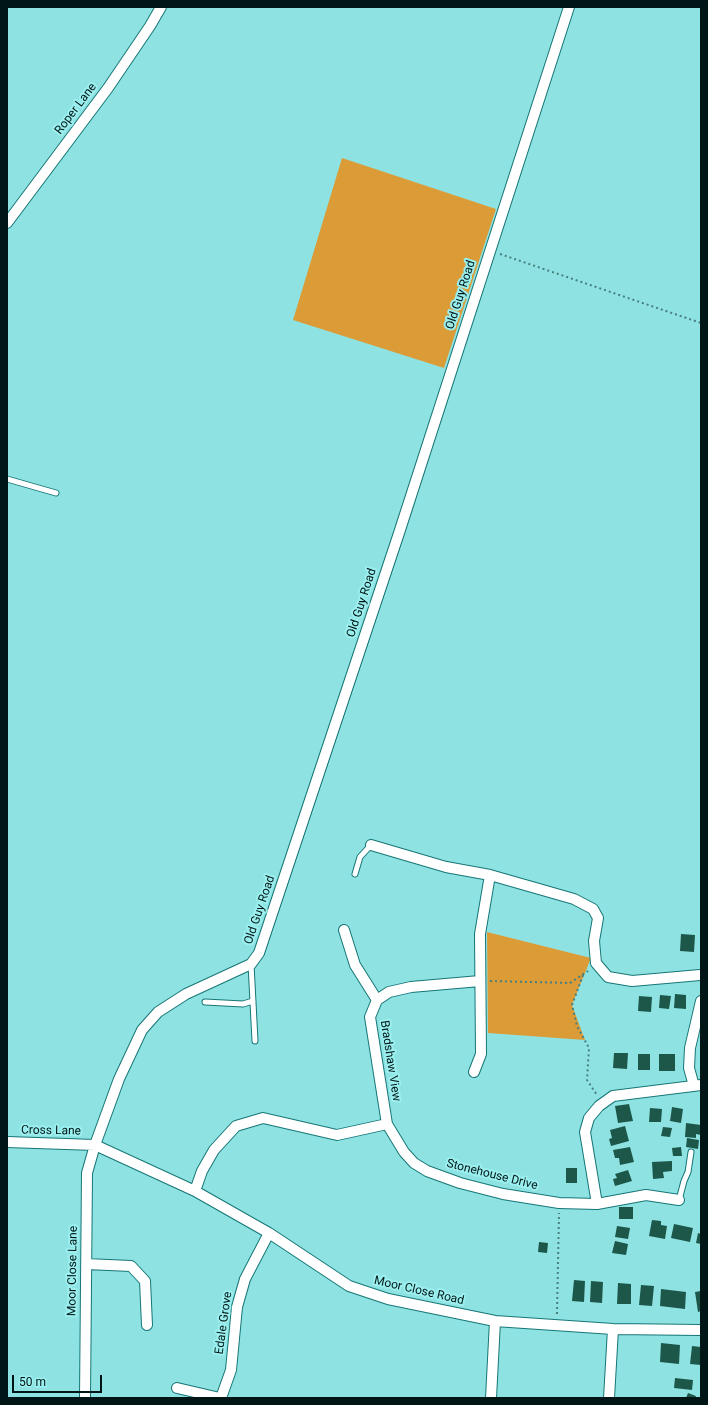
<!DOCTYPE html>
<style>
body{margin:0}
#map{position:relative;width:708px;height:1405px;overflow:hidden;background:#8ee3e2;font-family:Roboto,sans-serif}
canvas{display:block}
.frame{position:absolute;inset:0;border:8px solid #001616;pointer-events:none}
.scale{position:absolute;left:12px;top:1375px;width:90px;height:18px;box-sizing:border-box;border:2px solid #001616;border-top:0;padding-left:5px;font-size:12px;line-height:14px;white-space:nowrap;color:#001616;-webkit-text-stroke:3px #9bf0ef;paint-order:stroke}
</style>
<div id="map">
<canvas width="708" height="1405"></canvas>
<div class="frame"></div>
<div class="scale">50 m</div>
</div>
<script>
const c = document.querySelector('canvas').getContext('2d');
c.lineJoin = 'round';
function fillPath(path, color) {
  c.fillStyle = color;
  c.fill(path, 'evenodd');
}
function toPath(rows) {
  const path = new Path2D();
  for (const r of rows) {
    path.moveTo(r[0], r[1]);
    for (let i = 2; i < r.length; i += 2) path.lineTo(r[i], r[i + 1]);
  }
  return path;
}
function trace(path, color, width, dash) {
  c.strokeStyle = color;
  c.lineWidth = width;
  c.lineCap = dash ? 'butt' : 'round';
  c.setLineDash(dash || []);
  c.stroke(path);
}
function label(font, color, halo, rows, align = 'center') {
  c.font = font + ' Roboto,sans-serif';
  c.lineWidth = 4;
  c.setLineDash([]);
  c.textBaseline = 'middle';
  c.strokeStyle = halo;
  c.fillStyle = color;
  for (const [text, x, y, turn = 0] of rows) {
    c.save();
    c.translate(x, y);
    c.rotate((+turn || 0) * Math.PI / 180);
    c.textAlign = isNaN(turn) ? turn : align;
    if (halo) c.strokeText(text, 0, 0);
    c.fillText(text, 0, 0);
    c.restore();
  }
}
const green = toPath([
 [342,158,496,209,444,368,293,320],
 [487,932,591,958,572,1005,585,1040,488,1033]
]);
const building = toPath([
 [681,934,695,935,694,952,680,951],
 [675,994,686,995,686,1009,674,1008],
 [660,995,671,996,669,1009,659,1008],
 [639,996,652,997,651,1012,638,1011],
 [614,1053,628,1053,627,1069,613,1068],
 [638,1054,650,1054,650,1070,638,1070],
 [659,1054,675,1054,675,1071,659,1071],
 [629,1104,633,1121,618,1123,615,1106],
 [672,1107,683,1109,681,1123,670,1121],
 [650,1108,662,1109,661,1122,649,1122],
 [686,1123,701,1125,701,1135,696,1134,696,1138,685,1137],
 [625,1126,629,1141,611,1146,609,1139,612,1138,610,1130],
 [663,1127,672,1128,670,1137,661,1136],
 [687,1138,699,1140,698,1149,686,1147],
 [630,1147,634,1162,620,1165,619,1158,615,1158,613,1150],
 [681,1147,682,1156,673,1156,672,1148],
 [672,1161,672,1171,663,1172,664,1178,653,1179,652,1162],
 [566,1168,577,1168,577,1183,566,1183],
 [628,1170,632,1181,615,1186,613,1179,617,1178,615,1174],
 [619,1207,633,1207,633,1219,619,1219],
 [652,1220,661,1221,661,1225,667,1226,665,1239,649,1236],
 [674,1224,693,1228,690,1242,671,1238],
 [617,1226,630,1228,628,1239,615,1237],
 [698,1233,701,1234,701,1244,696,1243],
 [615,1241,628,1244,626,1255,612,1253],
 [539,1242,548,1243,547,1253,538,1252],
 [574,1280,585,1281,584,1302,572,1301],
 [591,1281,603,1282,602,1303,590,1302],
 [618,1283,631,1284,631,1304,617,1304],
 [641,1285,654,1286,652,1306,639,1305],
 [661,1289,686,1292,685,1309,660,1306],
 [701,1291,701,1311,698,1312,695,1292],
 [661,1343,680,1345,679,1364,660,1362],
 [692,1346,701,1347,701,1365,690,1364],
 [675,1378,693,1380,692,1390,674,1388],
 [688,1393,696,1396,695,1398,686,1398]
]);
const path = toPath([
 [500,254,701,323],
 [583,975,572,1005,577,1026,589,1048,587,1080,597,1095],
 [490,981,570,983,588,971],
 [557,1314,559,1213]
]);
const lane = toPath([
 [7,479,56,493],
 [355,874,360,857,371,845],
 [251,964,255,1041],
 [205,1002,243,1004,253,1001],
 [679,1200,684,1181,688,1172,691,1152]
]);
const street = toPath([
 [7,223,108,88,150,26,161,7],
 [371,845,446,867,490,875,574,899,593,909,598,918,594,941,596,963,608,977,632,981,700,975],
 [344,930,355,965,377,1000],
 [474,1072,481,1054,480,934,490,875],
 [694,1086,689,1068,690,1048,701,1001],
 [387,1124,370,1017,377,1000,389,992,411,987,480,981],
 [7,1142,95,1145,195,1191,269,1233,349,1286,388,1299,495,1321,613,1329,701,1330],
 [195,1191,202,1171,214,1150,236,1126,263,1118,337,1135,387,1124,404,1152,414,1163,427,1171,460,1183,503,1194,559,1203,597,1204,646,1195,679,1200],
 [597,1204,585,1132,589,1118,599,1106,613,1096,701,1085],
 [86,1264,131,1266,145,1281,147,1325],
 [177,1388,220,1398],
 [85,1398,87,1173,95,1145,119,1079,142,1030,158,1012,186,994,251,964,259,953,399,533,569,7],
 [221,1398,231,1370,237,1307,245,1279,269,1233],
 [491,1398,495,1321],
 [609,1398,613,1329]
]);
const streetNames = [
 ["Roper Lane",76,109,-53],
 ["Old Guy Road",461,295,-72],
 ["Old Guy Road",362,603,-72],
 ["Old Guy Road",260,910,-71],
 ["Bradshaw View",390,1061,81],
 ["Cross Lane",51,1131,1],
 ["Stonehouse Drive",492,1175,14],
 ["Moor Close Lane",73,1271,-89],
 ["Moor Close Road",419,1291,13],
 ["Edale Grove",224,1323,-82]
];
fillPath(green, '#db9c38');
fillPath(building, '#1c574a');
trace(lane, '#167676', 7);
trace(street, '#167676', 12);
trace(path, '#487e7e', 2, [2, 3]);
trace(lane, '#fff', 5);
trace(street, '#fff', 10);
label('12px', '#001616', '#9bf0ef', streetNames);
</script>
